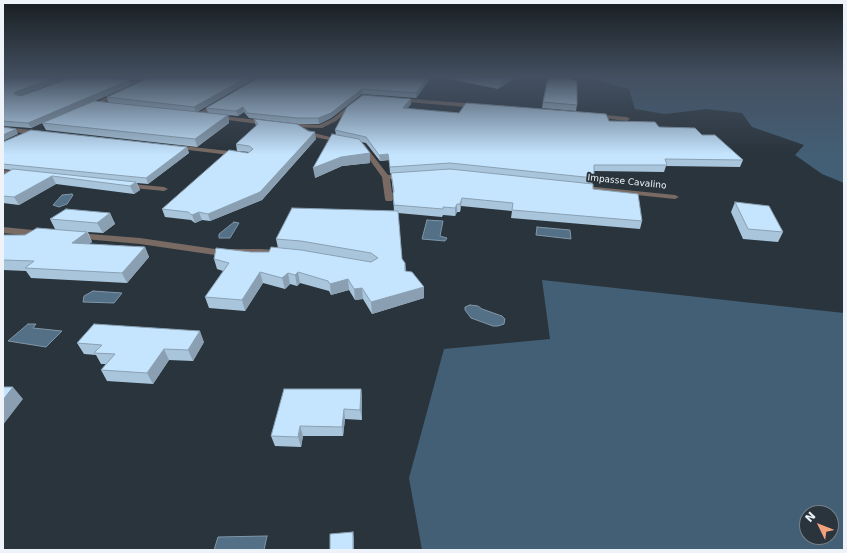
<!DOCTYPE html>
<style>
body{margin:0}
#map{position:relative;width:847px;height:553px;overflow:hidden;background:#2a343c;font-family:"DejaVu Sans",sans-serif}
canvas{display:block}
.frame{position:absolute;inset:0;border:4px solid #edf3f9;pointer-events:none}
.north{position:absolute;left:799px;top:505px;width:40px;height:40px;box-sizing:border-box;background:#2a343c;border:1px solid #788088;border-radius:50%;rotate:313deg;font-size:11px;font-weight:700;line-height:16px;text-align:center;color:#edf3f9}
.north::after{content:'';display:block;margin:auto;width:14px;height:18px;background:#f1a17c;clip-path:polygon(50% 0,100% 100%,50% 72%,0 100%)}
</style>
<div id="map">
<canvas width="847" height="553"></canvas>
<div class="frame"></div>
<div class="north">N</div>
</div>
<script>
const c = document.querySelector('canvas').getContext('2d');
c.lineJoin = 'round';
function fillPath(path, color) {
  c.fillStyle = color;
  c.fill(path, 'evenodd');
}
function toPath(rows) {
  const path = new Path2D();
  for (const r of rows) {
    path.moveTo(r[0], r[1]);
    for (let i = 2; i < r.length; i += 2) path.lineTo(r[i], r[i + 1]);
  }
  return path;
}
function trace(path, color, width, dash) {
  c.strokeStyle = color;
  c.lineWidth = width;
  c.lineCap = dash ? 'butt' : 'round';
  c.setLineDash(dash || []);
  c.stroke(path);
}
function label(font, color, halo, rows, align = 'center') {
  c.font = font + ' "DejaVu Sans",sans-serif';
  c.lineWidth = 4;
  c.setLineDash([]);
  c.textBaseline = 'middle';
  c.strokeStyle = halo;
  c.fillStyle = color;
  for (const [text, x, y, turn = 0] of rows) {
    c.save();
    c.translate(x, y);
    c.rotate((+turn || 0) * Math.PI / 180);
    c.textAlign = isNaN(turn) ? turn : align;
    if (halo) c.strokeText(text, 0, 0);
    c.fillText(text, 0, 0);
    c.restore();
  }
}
const forest = toPath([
 [596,78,844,78,844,183,822,174,795,155,804,145,752,127,742,113,706,109,665,114,635,109,629,89,596,80],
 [542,280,844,313,844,550,422,550,409,478,444,349,550,339],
 [807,513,831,513,831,537,807,537]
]);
const water = toPath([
 [72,194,73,195,67,204,59,207,53,205,62,195,72,194],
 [427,220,443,221,440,236,447,238,445,241,422,239,427,220],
 [234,222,239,223,230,238,219,238,219,234,234,222],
 [537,227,570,230,571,239,536,235,537,227],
 [93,291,122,293,114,303,83,302,84,296,93,291],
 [470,305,478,306,482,309,502,316,505,319,504,324,498,326,493,326,471,318,465,310,465,307,470,305],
 [28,324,36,324,33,328,62,331,46,347,8,341,28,324],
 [267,536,264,550,214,550,218,537,267,536]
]);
const service = toPath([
 [3,170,21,172,25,174,21,176,3,174,3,170],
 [121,183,164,187,168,189,164,191,124,187,120,185,121,183],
 [3,227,43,231,47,234,43,237,3,233,3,227],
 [77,233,140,238,215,249,261,249,276,250,281,253,276,256,215,255,140,244,74,238,73,236,77,233]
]);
const minor = toPath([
 [115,80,141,82,144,84,141,86,117,82,115,80],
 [120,91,123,93,122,94,91,108,86,107,120,91],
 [398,98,478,104,481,106,478,108,396,101,396,99,398,98],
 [356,100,358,101,358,103,336,121,322,128,288,127,285,125,288,123,319,125,332,119,356,100],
 [218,101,221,103,220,104,200,116,195,115,218,101],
 [595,114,627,117,630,119,627,121,593,117,593,115,595,114],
 [215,115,266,121,269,123,266,125,213,118,212,117,215,115],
 [3,127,41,131,44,133,41,135,3,131,3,127],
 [305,128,314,133,346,141,343,143,310,136,302,130,305,128],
 [360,144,364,144,388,175,404,174,408,176,404,178,390,179,393,199,392,201,386,201,385,199,382,177,359,145,360,144],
 [174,145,238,152,241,154,238,156,172,148,171,147,174,145],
 [576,185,675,195,679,197,675,199,579,189,575,187,576,185]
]);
const wall = toPath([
 [3,78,21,95,129,80,131,85,95,101,108,102,107,97,255,78,197,112,228,115,229,123,197,147,46,130,42,123,31,128,3,126],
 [115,78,147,78,141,80],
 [431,78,416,98,362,94,331,118,319,124,299,124,249,118,244,112,238,116,208,113,206,108],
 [444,78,515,78,498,89],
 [543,102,577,105,576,111,542,108],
 [411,104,407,109,459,113,609,121,659,127,702,135,743,160,740,167,666,166,664,172,594,171,594,178,592,184,593,189,642,221,640,229,511,218,512,211,461,206,460,212,457,212,455,216,443,215,442,217,398,213,402,259,405,263,406,271,424,287,424,298,372,314,363,299,355,300,349,290,331,295,329,291,300,283,297,286,290,284,285,289,263,283,245,311,209,308,205,297,223,271,217,269,214,259,251,252,269,252,278,248,276,239,394,211,393,193,393,192,391,173,390,173,389,160,380,161,366,143,361,142,370,153,370,163,342,166,315,178,336,135,335,130],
 [254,119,316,139,262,200,210,221,202,220,195,223,191,220,165,217,162,209,249,152,237,151,236,144,256,126],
 [3,142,187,147,189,153,148,184,137,183,140,190,134,194,56,184,19,205,3,203,3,175,12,170,3,169],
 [735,202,783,232,778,242,743,239,731,212],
 [110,213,115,224,103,233,88,232,92,242,89,244,145,247,149,257,127,283,31,278,26,271,3,270,3,235,25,235,55,229,50,219],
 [204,342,193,361,169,360,153,384,107,381,101,370,106,364,101,364,96,355,84,354,77,343],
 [361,389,362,399,362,420,345,419,343,436,303,436,301,447,275,446,271,436]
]);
const shadedWall = toPath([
 [54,78,68,78,17,97,14,94,15,92],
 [140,78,147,78,141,80],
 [246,78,255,78,196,112,194,107],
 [428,78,431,78,416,98,416,93],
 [509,78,515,78,498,89,499,84],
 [129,80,131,85,44,123,42,123,31,128,28,123],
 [362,89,362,94,331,118,319,124,318,118],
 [411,99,411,104,403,114,403,108],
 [243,107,244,112,238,116,236,111],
 [228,115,229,123,197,147,195,139],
 [16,129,18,134,3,141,3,135],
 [315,132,316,139,262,200,210,221,208,214],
 [187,147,189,153,148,184,146,178],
 [370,153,370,163,342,166,315,178,313,168,341,157],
 [388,154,389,160,380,161,379,155],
 [52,176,56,184,19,205,14,197],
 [136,182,140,190,134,194,130,186],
 [462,198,461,206,460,212,460,204],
 [457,204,457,212,455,216,455,208],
 [199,212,202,220,195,223,192,215],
 [110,213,115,224,103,233,97,223],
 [87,232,92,242,77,253,72,243],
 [145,247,149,257,127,283,122,273],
 [260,272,263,283,245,311,242,300],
 [298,272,300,283,297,286,295,275],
 [288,273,290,284,285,289,282,278],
 [348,279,349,290,331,295,330,284],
 [424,287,424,298,372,314,371,302],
 [362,288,363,299,355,300,354,289],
 [200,331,204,342,193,361,188,350],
 [164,349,169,360,153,384,147,373],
 [13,387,23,399,3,425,3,400],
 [361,389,362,399,362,420,360,410],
 [344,409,345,419,343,436,342,427],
 [300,426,303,436,301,447,298,437],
 [353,532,354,538,354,550,353,550]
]);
const building = toPath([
 [3,78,54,78,15,92,14,94,21,96,70,78,103,78,129,80,28,123,3,121,3,78],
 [149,78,246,78,194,107,107,97,149,78],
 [258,78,428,78,416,93,362,89,331,113,318,118,298,118,247,113,243,107,236,111,206,108,258,78],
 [467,78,509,78,499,84,467,78],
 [548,78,570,78,577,82,577,105,543,102,548,78],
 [363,95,411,99,403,108,459,113,466,103,606,114,609,121,655,122,659,127,695,128,702,135,715,135,743,160,665,159,667,165,594,165,594,178,450,163,390,167,388,154,379,155,366,137,335,130,347,107,363,95],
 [94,101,228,115,195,139,42,123,94,101],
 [254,119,297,124,308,131,315,132,260,192,208,214,199,212,192,215,188,212,162,209,229,150,248,153,252,150,253,149,249,146,236,144,258,124,254,119],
 [3,127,16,129,3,135,3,127],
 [31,130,187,147,146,178,3,164,3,142,31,130],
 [332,134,359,139,370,153,341,157,313,168,332,134],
 [13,169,136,182,130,186,52,176,14,197,3,196,3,175,13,169],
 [450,169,593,184,593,189,638,194,642,221,512,210,513,203,462,198,460,204,457,204,455,208,443,207,443,209,394,205,393,193,394,191,391,173,450,169],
 [735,202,769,206,783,232,748,229,735,202],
 [292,208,398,211,402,259,405,263,405,271,412,272,424,287,371,302,362,288,354,289,348,279,330,284,328,281,298,272,295,275,288,273,282,278,260,272,242,300,205,297,229,263,214,259,216,248,251,252,269,252,271,247,301,250,371,262,378,258,371,253,301,241,276,239,292,208],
 [66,209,110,213,97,223,50,219,66,209],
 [37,228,87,232,72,243,145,247,122,273,25,268,34,261,3,260,3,235,25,235,37,228],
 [94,324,200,331,188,350,164,349,147,373,101,370,115,354,94,353,102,345,77,343,94,324],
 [3,387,13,387,3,400,3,387],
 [284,389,361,389,360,410,344,409,342,427,300,426,298,437,271,436,284,389],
 [353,532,353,550,330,550,330,534,353,532]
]);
const farStreetnames = [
 ["Impasse Cavalino",627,182,6]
];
fillPath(forest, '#435f75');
fillPath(water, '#537087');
trace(water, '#8197a9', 1);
fillPath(service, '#796a63');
fillPath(minor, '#796a63');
fillPath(wall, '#a9c5db');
fillPath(shadedWall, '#8aa0b2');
fillPath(building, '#c5e5ff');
trace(building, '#8aa0b2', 1);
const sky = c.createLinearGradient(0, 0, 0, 155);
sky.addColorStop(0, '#171d21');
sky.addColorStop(0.5, '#445061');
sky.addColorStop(1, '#44506100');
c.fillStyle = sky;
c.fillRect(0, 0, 847, 155);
label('9px', '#edf3f9', '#2a343c', farStreetnames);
</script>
